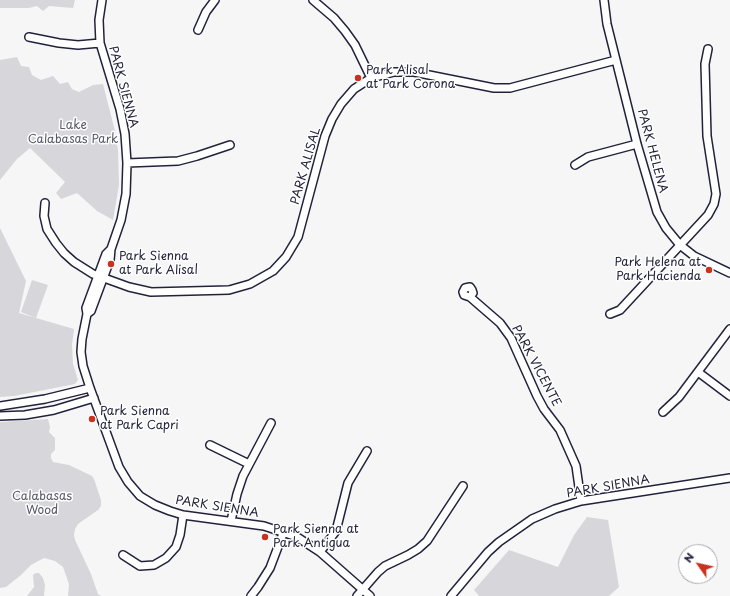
<!DOCTYPE html>
<style>
body{margin:0}
#map{position:relative;width:730px;height:596px;overflow:hidden;background:#f6f6f7;font-family:"Playpen Sans",sans-serif}
canvas{display:block}
.north{position:absolute;left:678px;top:544px;width:40px;height:40px;box-sizing:border-box;background:#fff;border:1px solid #a7a7b1;border-radius:50%;rotate:304deg;font-size:11px;font-weight:700;line-height:16px;text-align:center;color:#22223b}
.north::after{content:'';display:block;margin:auto;width:14px;height:18px;background:#c8321e;clip-path:polygon(50% 0,100% 100%,50% 72%,0 100%)}
</style>
<div id="map">
<canvas width="730" height="596"></canvas>
<div class="north">N</div>
</div>
<script>
const c = document.querySelector('canvas').getContext('2d');
c.lineJoin = 'round';
function fillPath(path, color) {
  c.fillStyle = color;
  c.fill(path, 'evenodd');
}
function toPath(rows) {
  const path = new Path2D();
  for (const r of rows) {
    path.moveTo(r[0], r[1]);
    for (let i = 2; i < r.length; i += 2) path.lineTo(r[i], r[i + 1]);
  }
  return path;
}
function trace(path, color, width, dash) {
  c.strokeStyle = color;
  c.lineWidth = width;
  c.lineCap = dash ? 'butt' : 'round';
  c.setLineDash(dash || []);
  c.stroke(path);
}
function label(font, color, halo, rows, align = 'center') {
  c.font = font + ' "Playpen Sans",sans-serif';
  c.lineWidth = 3;
  c.setLineDash([]);
  c.textBaseline = 'middle';
  c.strokeStyle = halo;
  c.fillStyle = color;
  for (const [text, x, y, turn = 0] of rows) {
    c.save();
    c.translate(x, y);
    c.rotate((+turn || 0) * Math.PI / 180);
    c.textAlign = isNaN(turn) ? turn : align;
    if (halo) c.strokeText(text, 0, 0);
    c.fillText(text, 0, 0);
    c.restore();
  }
}
const green = toPath([
 [0,0,75,0,73,8,49,6,43,11,37,6,29,8,0,8],
 [17,57,21,66,29,67,32,75,41,80,53,76,60,84,68,82,72,89,79,92,93,85,103,84,115,131,118,150,119,185,113,220,97,211,77,193,61,199,56,193,65,182,30,148,17,159,0,180,0,60],
 [0,228,26,281,19,313,74,329,72,345,73,364,78,380,75,384,14,396,0,397],
 [32,280,48,285,36,318,21,312],
 [48,419,50,427,49,432,55,438,55,450,51,454,51,458,53,462,69,465,92,476,94,479,101,500,101,506,98,510,78,524,75,529,74,535,75,540,91,574,98,594,101,596,68,596,69,584,63,567,55,561,44,558,31,565,21,575,6,587,0,588,0,422],
 [587,517,608,520,619,587,609,596,479,596,474,590,509,550,558,567,574,535],
 [36,573,39,573,43,578,45,585,44,596,27,596,34,587,33,575]
]);
const street = toPath([
 [313,0,334,18,345,31,355,45,371,78],
 [604,0,607,24,637,144,657,212,666,228,680,245,694,256,730,273],
 [198,30,206,12,215,0],
 [29,37,59,43,78,45,100,43],
 [127,163,178,161,197,156,230,145],
 [575,165,588,157,637,144],
 [45,203,44,216,47,229,56,243,64,253,74,262,93,274,129,287,151,292,229,290,250,284,273,271,286,257,298,237,325,136,332,119,341,104,354,89,371,78,394,72,414,72,494,88,510,88,616,60],
 [111,249,106,254,86,308,87,314,82,339,81,352,83,366,90,388,119,467,128,482,140,496,155,505,170,511,183,515,264,526,297,537,320,552,370,596],
 [470,297,473,293,472,290,470,287,465,288,463,292,464,295,470,297,500,323,511,338,537,396,544,409,560,430,576,466,581,501],
 [87,314,91,311,110,260,111,249,121,220,126,194,127,163,125,134,120,109,100,43,99,20,102,0],
 [610,314,620,310,708,215,714,204,716,194,707,136,705,64,708,49],
 [698,372,730,396],
 [0,406,45,399,90,388],
 [663,412,679,397,730,329],
 [0,416,25,415,54,410,94,398],
 [210,445,249,464],
 [231,521,237,494,243,476,271,423],
 [320,552,336,531,348,483,367,451],
 [123,555,140,566,154,565,166,558,176,547,180,535,183,515],
 [251,596,258,587,270,568,284,531],
 [357,596,378,572,385,566,408,555,418,549,427,541,463,486],
 [451,596,488,552,499,542,532,519,555,509,581,501,730,478]
]);
const markers = [
 [358,78,4,"#c8321e"],
 [111,264,4,"#c8321e"],
 [709,270,4,"#c8321e"],
 [92,419,4,"#c8321e"],
 [265,537,4,"#c8321e"]
];
const poiNames = [
 ["Park Alisal",366,71],
 ["at Park Corona",366,85],
 ["Park Sienna",119,257],
 ["at Park Alisal",119,271],
 ["Park Helena at",701,263,"right"],
 ["Park Hacienda",701,277,"right"],
 ["Park Sienna",100,412],
 ["at Park Capri",100,426],
 ["Park Sienna at",273,530],
 ["Park Antigua",273,544]
];
const streetNames = [
 ["PARK SIENNA",123,87,75],
 ["PARK HELENA",652,151,75],
 ["PARK ALISAL",306,166,-74],
 ["PARK VICENTE",536,366,62],
 ["PARK SIENNA",608,487,-10],
 ["PARK SIENNA",217,507,9]
];
const parkNames = [
 ["Lake",73,126],
 ["Calabasas Park",73,140],
 ["Calabasas",42,497],
 ["Wood",42,511]
];
fillPath(green, '#d7d7db');
trace(street, '#22223b', 10);
trace(street, '#fff', 7);
for (const [x, y, r, color] of markers) {
  const dot = new Path2D();
  dot.arc(x, y, r, 0, 2 * Math.PI);
  c.fillStyle = color;
  c.fill(dot);
  trace(dot, '#fff', 1.5);
}
label('12px', '#22223b', '#fff', poiNames, 'left');
label('12px', '#22223b', '#fff', streetNames);
label('12px', '#58586b', '#fff', parkNames);
</script>
